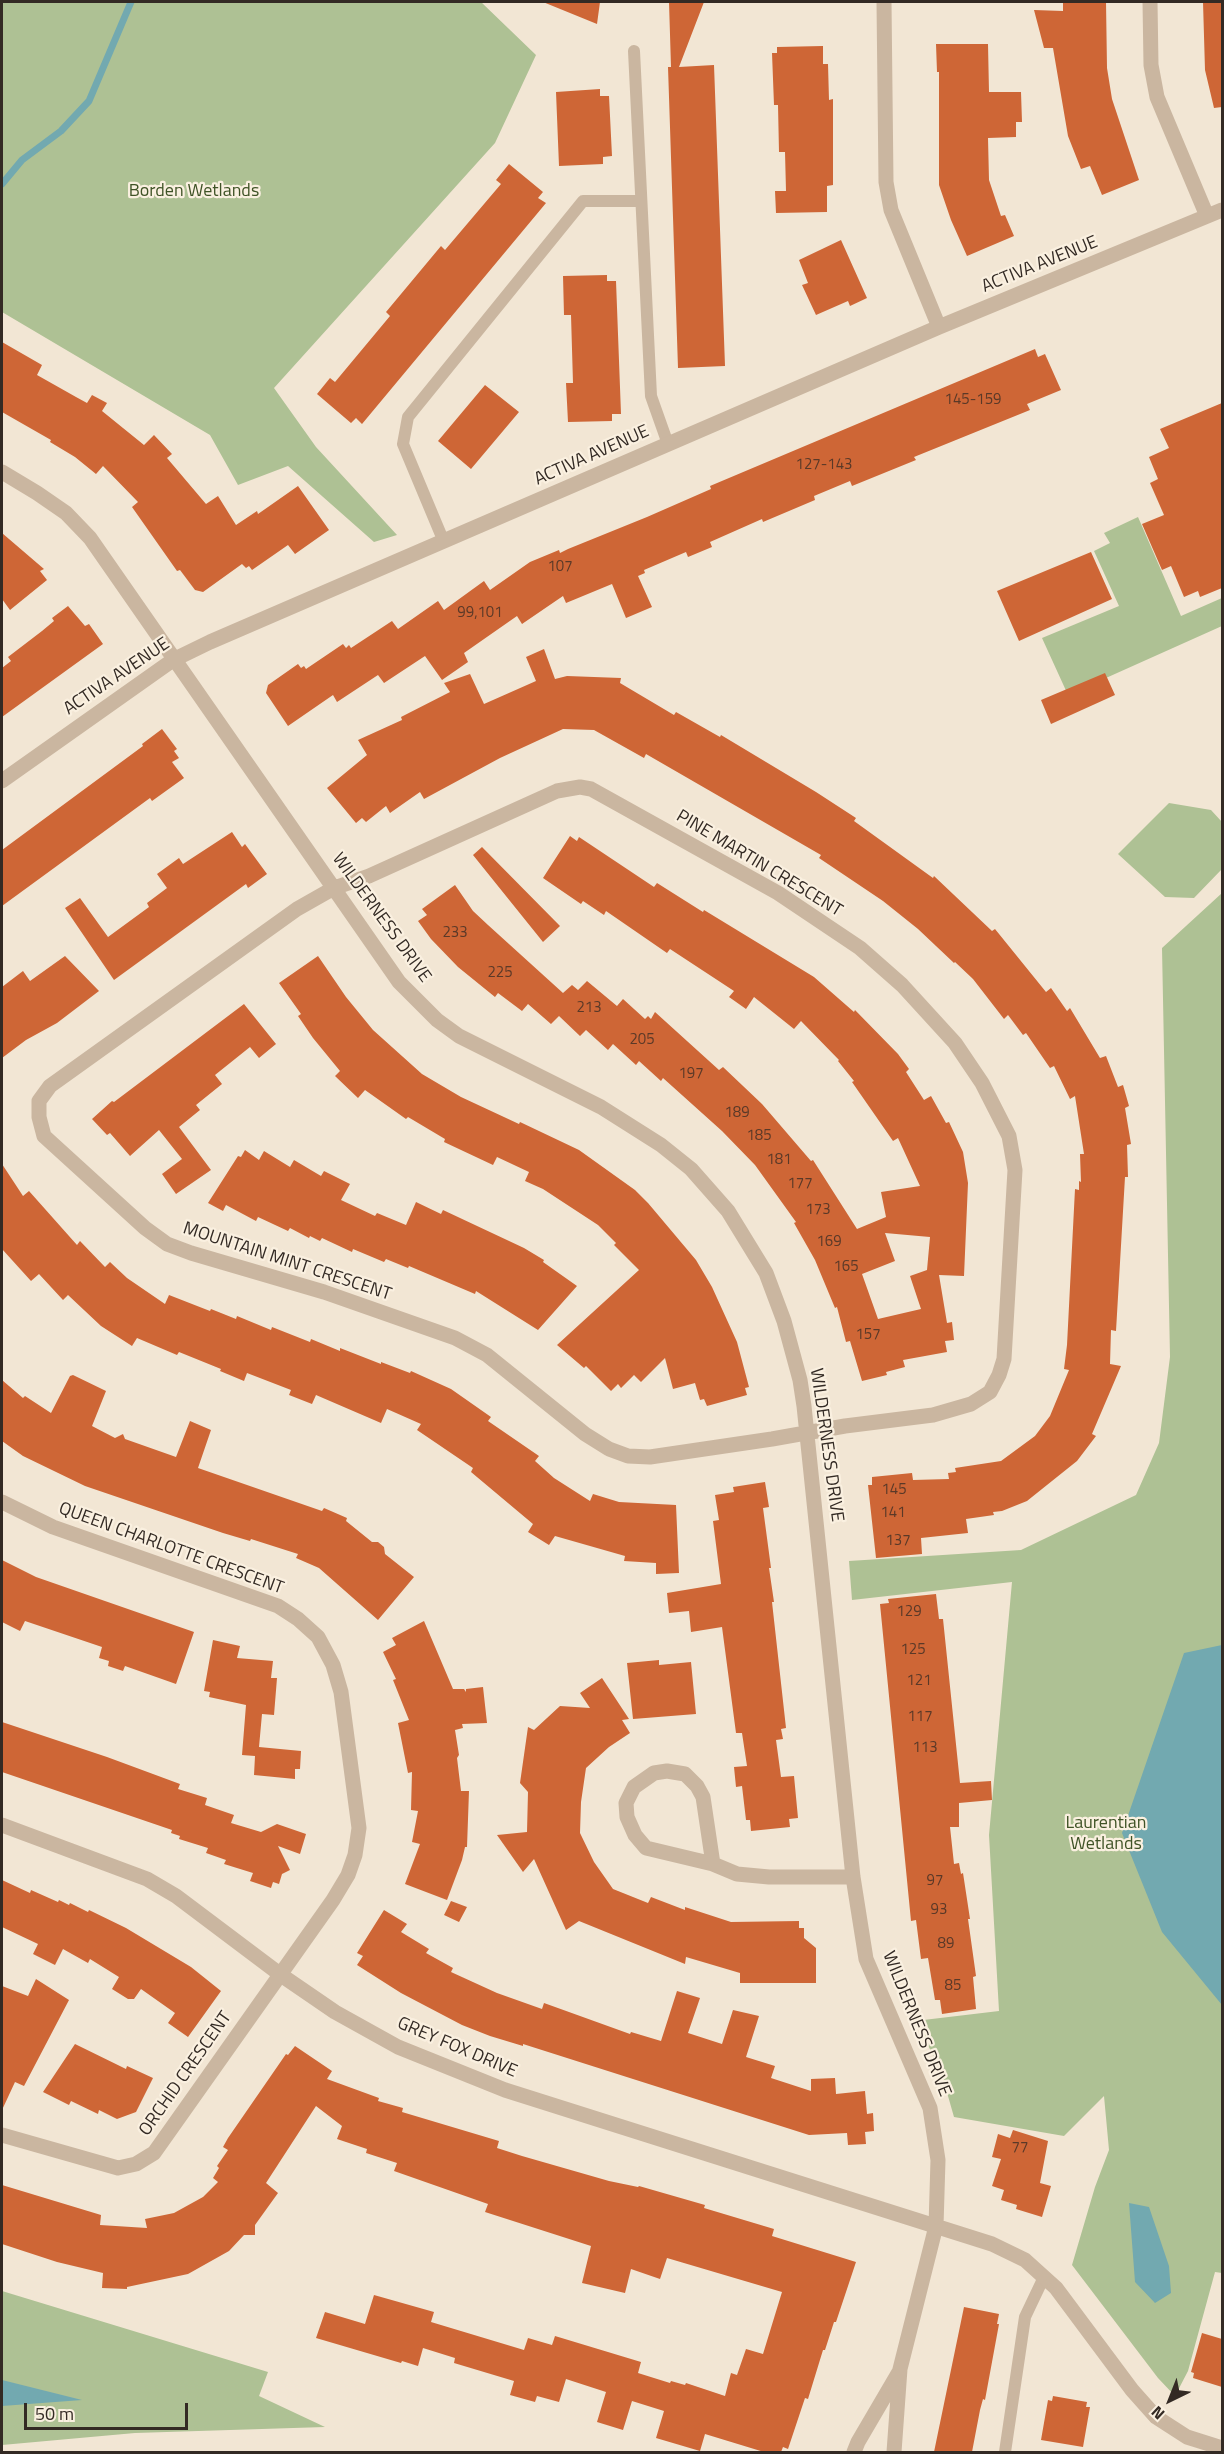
<!DOCTYPE html>
<style>
body{margin:0}
#map{position:relative;width:1224px;height:2454px;overflow:hidden;background:#f2e6d4;font-family:"Titillium Web",sans-serif}
canvas{display:block}
.frame{position:absolute;inset:0;border:3px solid #332a24;pointer-events:none}
.north{position:absolute;left:1140px;top:2370px;width:60px;height:60px;-webkit-text-stroke:4px #faf0e0;paint-order:stroke;rotate:223deg;font-size:16px;font-weight:700;line-height:24px;text-align:center;color:#332a24}
.north::after{content:'';display:block;margin:auto;width:21px;height:27px;background:#332a24;clip-path:polygon(50% 0,100% 100%,50% 72%,0 100%)}
.scale{position:absolute;left:24px;top:2403px;width:164px;height:27px;box-sizing:border-box;border:3px solid #332a24;border-top:0;padding-left:8px;font-size:18px;line-height:21px;white-space:nowrap;color:#332a24;-webkit-text-stroke:4px #faf0e0;paint-order:stroke}
</style>
<div id="map">
<canvas width="1224" height="2454"></canvas>
<div class="frame"></div>
<div class="north">N</div>
<div class="scale">50 m</div>
</div>
<script>
const c = document.querySelector('canvas').getContext('2d');
c.lineJoin = 'round';
function fillPath(path, color) {
  c.fillStyle = color;
  c.fill(path, 'evenodd');
}
function toPath(rows) {
  const path = new Path2D();
  for (const r of rows) {
    path.moveTo(r[0], r[1]);
    for (let i = 2; i < r.length; i += 2) path.lineTo(r[i], r[i + 1]);
  }
  return path;
}
function trace(path, color, width, dash) {
  c.strokeStyle = color;
  c.lineWidth = width;
  c.lineCap = dash ? 'butt' : 'round';
  c.setLineDash(dash || []);
  c.stroke(path);
}
function label(font, color, halo, rows, align = 'center') {
  c.font = font + ' "Titillium Web",sans-serif';
  c.lineWidth = 4.5;
  c.setLineDash([]);
  c.textBaseline = 'middle';
  c.strokeStyle = halo;
  c.fillStyle = color;
  for (const [text, x, y, turn = 0] of rows) {
    c.save();
    c.translate(x, y);
    c.rotate((+turn || 0) * Math.PI / 180);
    c.textAlign = isNaN(turn) ? turn : align;
    if (halo) c.strokeText(text, 0, 0);
    c.fillText(text, 0, 0);
    c.restore();
  }
}
const green = toPath([
 [2,2,481,2,536,55,495,143,274,388,316,447,397,535,374,542,288,466,238,485,210,435,2,312],
 [1138,517,1181,616,1222,598,1222,626,1068,695,1042,638,1119,606,1094,551,1110,543,1104,533],
 [1169,803,1211,810,1222,822,1222,869,1194,898,1165,897,1118,854],
 [1222,893,1222,2273,1215,2272,1188,2371,1175,2396,1158,2378,1072,2265,1095,2187,1109,2150,1104,2096,1064,2136,954,2117,940,2068,915,2021,999,2011,989,1835,1012,1582,852,1600,849,1561,1021,1550,1136,1495,1159,1443,1170,1357,1162,948],
 [2,2291,268,2372,259,2396,325,2427,135,2433,2,2445]
]);
const water = toPath([
 [1222,1645,1222,2005,1162,1932,1122,1833,1184,1653],
 [1129,2203,1149,2207,1169,2266,1171,2293,1155,2303,1135,2282],
 [2,2380,82,2400,2,2406]
]);
const stream = toPath([
 [2,184,22,160,61,131,89,101,131,2]
]);
const building = toPath([
 [543,2,600,2,597,24],
 [669,2,704,2,679,67,714,65,725,366,678,368,668,67,671,67],
 [1063,2,1106,2,1107,68,1112,99,1139,180,1102,195,1090,166,1081,169,1068,136,1053,48,1044,48,1034,10,1063,11],
 [1203,2,1222,2,1222,107,1214,108,1205,70],
 [936,44,988,44,989,92,1021,92,1022,122,1016,122,1016,137,988,138,989,180,1001,216,1005,215,1014,236,967,256,951,220,939,185,939,72,937,72],
 [823,46,823,64,828,64,829,100,833,99,833,185,827,186,827,212,776,213,775,191,786,191,785,152,779,152,778,105,774,105,772,53,777,53,777,47],
 [600,89,600,96,609,96,612,156,603,157,603,164,559,166,556,92],
 [509,164,543,192,538,198,546,203,362,424,356,418,351,423,317,394,330,378,335,382,390,316,386,312,441,246,445,250,501,184,496,180],
 [841,240,867,298,850,306,848,301,816,315,802,285,808,283,799,260],
 [607,275,607,281,616,281,621,414,612,414,612,421,568,422,566,383,573,383,571,315,564,315,563,276],
 [2,342,42,365,37,375,76,397,87,403,92,395,107,403,102,411,144,445,154,435,172,454,167,458,206,504,218,496,236,525,257,511,258,514,298,486,329,530,295,554,288,545,252,570,249,566,246,568,242,564,203,592,195,590,180,570,177,571,132,507,138,502,103,466,96,474,75,457,50,442,51,440,2,412],
 [1035,349,1038,357,1045,354,1061,390,1027,404,1030,410,914,457,916,460,852,486,850,481,814,496,815,500,763,522,762,519,710,542,712,547,688,557,686,552,644,570,645,573,638,576,652,607,626,618,612,584,566,603,563,596,522,624,517,616,464,653,468,662,442,680,425,656,384,683,378,675,337,702,333,695,288,726,266,693,268,685,298,664,301,668,304,666,306,669,343,644,346,648,349,645,351,648,392,621,398,629,438,601,444,610,484,581,490,590,530,562,559,550,560,553,568,549,647,517,711,489,710,486],
 [485,385,519,412,471,469,438,441],
 [1222,403,1222,588,1200,597,1198,591,1184,597,1171,566,1162,570,1142,524,1164,515,1150,483,1158,479,1149,457,1169,448,1160,429],
 [2,533,44,569,40,571,47,580,10,610,2,599],
 [1091,552,1112,599,1019,641,997,591],
 [68,606,85,626,89,624,103,644,2,717,2,668,11,661,8,657,42,631,54,621,52,618],
 [544,649,555,679,567,676,621,678,620,683,674,715,676,712,720,737,721,735,816,792,856,818,854,821,933,878,934,876,992,931,995,929,1046,992,1051,988,1067,1011,1070,1008,1100,1058,1106,1056,1118,1087,1123,1085,1129,1106,1125,1108,1131,1144,1127,1145,1128,1177,1125,1177,1116,1331,1111,1330,1110,1364,1121,1366,1092,1434,1096,1436,1077,1461,1027,1501,1002,1511,993,1512,994,1515,966,1519,968,1533,921,1538,922,1554,876,1558,868,1485,872,1485,872,1477,912,1473,913,1480,949,1479,948,1473,956,1472,955,1468,1001,1461,1035,1436,1050,1416,1069,1370,1064,1369,1067,1345,1075,1189,1079,1190,1079,1181,1081,1182,1080,1154,1084,1154,1075,1096,1070,1099,1054,1066,1050,1068,1026,1033,1023,1035,1008,1015,1004,1019,973,979,955,962,954,963,918,929,883,901,819,858,821,855,646,754,644,758,594,730,563,729,500,758,424,799,420,792,390,813,386,806,366,822,362,818,356,823,327,788,367,755,358,740,402,720,401,717,450,692,444,683,470,674,484,704,536,681,526,657],
 [1105,673,1115,695,1051,724,1041,700],
 [162,729,177,749,174,751,179,758,172,762,184,778,152,801,150,798,2,906,2,850,143,746,142,744],
 [232,832,242,847,245,844,267,874,248,888,246,884,114,980,65,908,80,898,108,937,149,907,147,903,167,888,157,874,179,858,183,864],
 [570,836,577,841,579,837,654,887,657,883,703,912,704,910,814,977,854,1012,855,1010,898,1054,909,1069,906,1072,924,1100,931,1096,946,1123,949,1122,963,1152,968,1183,964,1276,939,1275,947,1323,952,1322,954,1340,945,1341,947,1352,903,1360,905,1367,886,1372,887,1375,862,1381,850,1341,846,1342,837,1307,835,1308,815,1260,794,1223,796,1222,755,1165,722,1131,663,1078,661,1081,639,1061,636,1065,613,1044,608,1050,586,1030,580,1036,559,1016,551,1024,528,1004,522,1011,498,993,495,997,458,967,431,939,418,921,427,915,422,909,455,885,473,911,488,925,563,993,572,985,578,990,587,981,617,1006,623,999,645,1019,648,1016,651,1019,655,1012,719,1070,723,1067,762,1104,811,1161,813,1160,857,1229,886,1217,881,1192,920,1186,898,1138,893,1141,852,1082,854,1081,838,1061,839,1060,801,1021,794,1029,754,997,746,1009,729,997,734,991,670,949,667,953,606,911,604,915,583,901,581,904,543,878],
 [885,1233,930,1237,927,1270,910,1276,921,1309,878,1319,862,1274,895,1261],
 [482,847,560,926,543,942,473,855],
 [65,956,99,991,57,1023,26,1040,2,1058,2,987,23,971,30,981],
 [318,956,346,997,373,1030,422,1074,461,1097,519,1124,520,1122,579,1150,635,1190,648,1203,696,1260,712,1287,737,1342,749,1387,745,1388,747,1395,707,1406,704,1399,700,1400,695,1383,673,1389,665,1358,641,1382,634,1375,621,1388,618,1384,611,1391,586,1366,584,1368,557,1345,639,1270,614,1245,616,1243,598,1225,543,1189,525,1181,529,1172,497,1157,493,1165,444,1142,445,1139,408,1117,406,1119,365,1090,358,1098,335,1076,340,1071,313,1038,298,1016,301,1014,279,983],
 [244,1004,276,1044,259,1058,250,1047,215,1075,222,1084,196,1105,200,1110,179,1127,211,1170,176,1194,162,1174,182,1159,159,1130,130,1156,110,1133,107,1135,92,1119,112,1101,114,1102],
 [245,1150,259,1160,264,1151,290,1167,294,1160,321,1176,324,1171,350,1184,341,1200,375,1216,377,1213,406,1225,416,1202,441,1214,443,1210,524,1248,544,1260,543,1262,577,1286,538,1330,476,1291,475,1294,409,1266,408,1268,386,1259,384,1262,353,1249,352,1252,322,1238,320,1241,310,1236,309,1238,290,1228,288,1231,258,1217,256,1221,226,1205,223,1211,208,1203,238,1156,241,1157],
 [2,1164,23,1196,29,1191,77,1245,80,1241,105,1267,110,1262,127,1278,165,1304,169,1295,210,1311,211,1309,236,1319,237,1316,271,1330,272,1327,310,1342,311,1339,340,1351,340,1348,381,1364,381,1362,410,1373,411,1371,451,1389,491,1417,488,1421,539,1456,535,1461,554,1478,590,1501,593,1494,619,1502,676,1505,679,1573,656,1574,656,1563,624,1561,625,1556,555,1536,549,1545,528,1532,533,1524,471,1472,473,1468,417,1430,421,1424,387,1409,381,1423,316,1395,312,1404,289,1395,291,1390,247,1373,244,1381,220,1371,221,1369,179,1352,177,1355,137,1338,132,1346,101,1326,68,1295,63,1300,39,1274,31,1281,2,1249],
 [73,1375,106,1391,92,1426,115,1438,123,1434,125,1439,176,1457,190,1421,211,1430,198,1468,322,1511,324,1508,347,1518,346,1521,372,1542,378,1542,384,1547,385,1554,414,1577,378,1620,319,1568,296,1558,298,1554,251,1539,250,1541,223,1533,85,1486,23,1456,2,1441,2,1380,23,1398,25,1396,51,1413,70,1376],
 [765,1482,769,1507,763,1508,771,1568,769,1568,774,1602,772,1602,786,1728,781,1729,783,1739,776,1740,781,1777,794,1776,798,1818,789,1819,790,1827,751,1831,750,1820,746,1820,742,1786,736,1787,734,1767,747,1766,742,1733,736,1733,722,1627,691,1632,689,1611,669,1613,667,1593,721,1584,713,1521,719,1520,715,1495,734,1492,733,1487],
 [2,1560,36,1577,194,1632,176,1684,125,1666,123,1671,108,1666,109,1661,99,1658,102,1647,25,1621,20,1631,2,1622],
 [936,1594,939,1619,943,1619,960,1783,991,1781,992,1800,959,1803,959,1827,950,1827,954,1864,959,1863,961,1874,963,1873,970,1919,968,1919,976,1976,973,1977,976,2009,942,2014,940,2000,935,2000,928,1958,921,1959,916,1920,911,1921,880,1604,889,1603,888,1599],
 [424,1621,453,1689,464,1689,466,1692,466,1689,483,1687,487,1723,462,1724,463,1728,455,1730,459,1755,457,1758,461,1791,469,1791,467,1847,465,1847,462,1860,447,1900,405,1884,420,1844,412,1842,418,1811,411,1810,412,1772,408,1773,398,1723,409,1720,393,1680,396,1679,383,1652,396,1645,392,1638],
 [213,1640,240,1646,237,1658,273,1661,271,1678,277,1678,274,1715,262,1714,259,1747,301,1751,300,1769,295,1769,295,1779,254,1775,255,1756,242,1755,246,1705,209,1697,210,1692,204,1691],
 [659,1660,659,1665,691,1662,696,1714,633,1719,627,1663],
 [602,1678,629,1719,622,1720,630,1733,609,1747,586,1768,581,1802,580,1833,594,1862,613,1889,648,1903,651,1897,685,1910,685,1907,731,1922,799,1921,799,1928,804,1928,804,1938,816,1948,816,1983,740,1983,740,1973,686,1957,685,1964,579,1921,566,1930,534,1859,523,1872,497,1835,527,1832,528,1792,520,1783,528,1727,534,1730,560,1706,590,1708,580,1693],
 [2,1722,107,1757,180,1784,178,1789,207,1798,205,1805,234,1815,231,1823,261,1832,277,1824,306,1834,300,1854,278,1846,290,1870,282,1874,279,1884,273,1882,271,1888,250,1881,253,1873,224,1864,226,1860,206,1853,208,1848,179,1839,180,1836,171,1833,172,1830,2,1772],
 [2,1880,30,1893,31,1890,58,1902,59,1900,69,1905,70,1903,88,1912,89,1910,126,1928,191,1967,221,1991,188,2037,168,2023,175,2013,141,1989,134,1999,128,1999,112,1989,119,1977,90,1959,88,1963,63,1949,55,1965,33,1954,38,1944,2,1927],
 [451,1901,467,1907,459,1922,444,1915],
 [384,1910,407,1924,401,1932,429,1949,426,1953,453,1968,451,1972,497,1993,542,2009,544,2003,630,2034,631,2032,661,2041,677,1991,700,1998,688,2033,722,2044,733,2010,759,2016,746,2057,775,2066,771,2078,811,2091,811,2079,835,2078,836,2094,865,2091,867,2114,873,2113,874,2131,865,2132,866,2144,848,2145,847,2133,809,2135,523,2044,523,2046,490,2036,462,2025,401,1993,357,1965,363,1956,357,1953],
 [36,1979,69,2000,24,2086,15,2082,2,2110,2,1986,28,1996],
 [75,2044,126,2069,127,2066,153,2078,136,2112,117,2119,99,2110,98,2114,71,2101,69,2105,43,2092],
 [295,2046,332,2071,327,2079,379,2098,378,2101,403,2108,402,2112,499,2141,497,2148,522,2156,609,2181,638,2187,639,2186,705,2205,704,2208,774,2229,772,2236,856,2262,836,2322,834,2322,825,2350,823,2350,808,2399,805,2398,788,2449,783,2447,781,2452,764,2452,705,2434,700,2451,656,2438,664,2411,632,2401,623,2430,597,2422,606,2392,566,2379,559,2402,537,2396,535,2402,510,2395,514,2381,454,2363,455,2358,423,2348,418,2366,402,2361,401,2363,316,2338,325,2312,365,2324,374,2295,434,2312,431,2322,524,2350,528,2338,552,2345,555,2336,641,2362,638,2373,670,2383,671,2381,685,2385,686,2383,725,2396,731,2373,737,2375,746,2349,763,2354,782,2292,667,2258,660,2279,631,2269,625,2293,582,2283,591,2246,485,2212,488,2204,394,2171,397,2163,366,2153,367,2149,337,2139,342,2126,316,2106,266,2183,278,2193,255,2225,255,2235,244,2235,229,2251,188,2274,127,2287,127,2289,102,2288,103,2273,57,2262,2,2244,2,2185,101,2215,100,2225,147,2228,145,2219,174,2213,203,2197,218,2182,213,2178,219,2168,217,2166,228,2150,223,2147,228,2138,286,2054,288,2055],
 [1013,2130,1048,2141,1040,2183,1051,2186,1042,2217,1016,2209,1017,2205,1001,2200,1004,2190,992,2186,1001,2159,992,2157,998,2134,1010,2138],
 [964,2307,999,2314,997,2324,999,2324,985,2400,983,2399,980,2410,972,2452,934,2452],
 [1202,2333,1222,2339,1222,2387,1193,2378,1194,2373,1191,2372],
 [1053,2396,1087,2402,1086,2407,1090,2407,1083,2447,1041,2440,1048,2400,1052,2401]
]);
const service = toPath([
 [634,51,651,396,668,444],
 [444,542,403,444,408,417,583,201,641,201],
 [1005,2452,1025,2317,1044,2277]
]);
const minor = toPath([
 [884,2,886,182,891,210,939,327],
 [1150,2,1151,65,1157,97,1207,216],
 [2,472,37,493,66,513,90,538,399,982,437,1020,459,1036,601,1107,661,1145,691,1169,728,1211,766,1273,784,1321,800,1380,804,1406,853,1877,866,1959,930,2108,938,2160,936,2226,900,2369,894,2452],
 [2,781,173,660,210,642,939,327,1222,210],
 [580,787,591,789,778,893,860,948,902,985,955,1043,982,1083,1009,1136,1015,1170,1004,1359,999,1375,990,1392,971,1404,933,1415,845,1426,772,1439,650,1457,628,1456,609,1449,585,1434,487,1355,455,1338,324,1292,191,1253,167,1244,145,1228,44,1136,39,1117,39,1101,50,1086,297,909,334,888,369,876,557,791,580,787],
 [2,1502,53,1527,278,1606,298,1619,318,1637,333,1665,341,1692,359,1828,355,1855,348,1875,333,1900,154,2153,136,2164,118,2168,2,2135],
 [2,1825,147,1879,176,1896,281,1975,335,2012,398,2047,505,2090,992,2244,1025,2260,1056,2288,1132,2390,1156,2417,1187,2437,1222,2448],
 [713,1864,703,1797,697,1786,685,1774,667,1771,654,1773,634,1787,626,1803,627,1817,635,1835,646,1848,713,1864,737,1874,769,1877,853,1877],
 [854,2452,858,2442,899,2372]
]);
const numberNames = [
 ["145-159",973,400],
 ["127-143",824,465],
 ["107",560,567],
 ["99,101",480,613],
 ["233",455,933],
 ["225",500,973],
 ["213",589,1008],
 ["205",642,1040],
 ["197",691,1074],
 ["189",737,1113],
 ["185",759,1136],
 ["181",779,1160],
 ["177",800,1184],
 ["173",818,1210],
 ["169",829,1242],
 ["165",846,1267],
 ["157",868,1335],
 ["145",894,1490],
 ["141",893,1513],
 ["137",898,1541],
 ["129",909,1612],
 ["125",913,1650],
 ["121",919,1681],
 ["117",920,1717],
 ["113",925,1748],
 ["97",935,1881],
 ["93",939,1910],
 ["89",946,1944],
 ["85",953,1986],
 ["77",1020,2148]
];
const parkNames = [
 ["Borden Wetlands",194,192],
 ["Laurentian",1106,1824],
 ["Wetlands",1106,1845]
];
const streetNames = [
 ["ACTIVA AVENUE",1040,265,-22],
 ["ACTIVA AVENUE",592,456,-24],
 ["ACTIVA AVENUE",117,677,-34],
 ["PINE MARTIN CRESCENT",759,864,31],
 ["WILDERNESS DRIVE",381,918,54],
 ["MOUNTAIN MINT CRESCENT",287,1262,18],
 ["WILDERNESS DRIVE",826,1445,82],
 ["QUEEN CHARLOTTE CRESCENT",171,1549,20],
 ["WILDERNESS DRIVE",916,2024,68],
 ["GREY FOX DRIVE",457,2048,23],
 ["ORCHID CRESCENT",186,2074,-55]
];
fillPath(green, '#aec194');
fillPath(water, '#72a9b0');
trace(stream, '#72a9b0', 7);
fillPath(building, '#ce6636');
trace(service, '#cab6a0', 12);
trace(minor, '#cab6a0', 15);
label('15px', '#5a3928', null, numberNames);
label('18px', '#3f5326', '#faf0e0', parkNames);
label('18px', '#332a24', '#faf0e0', streetNames);
</script>
